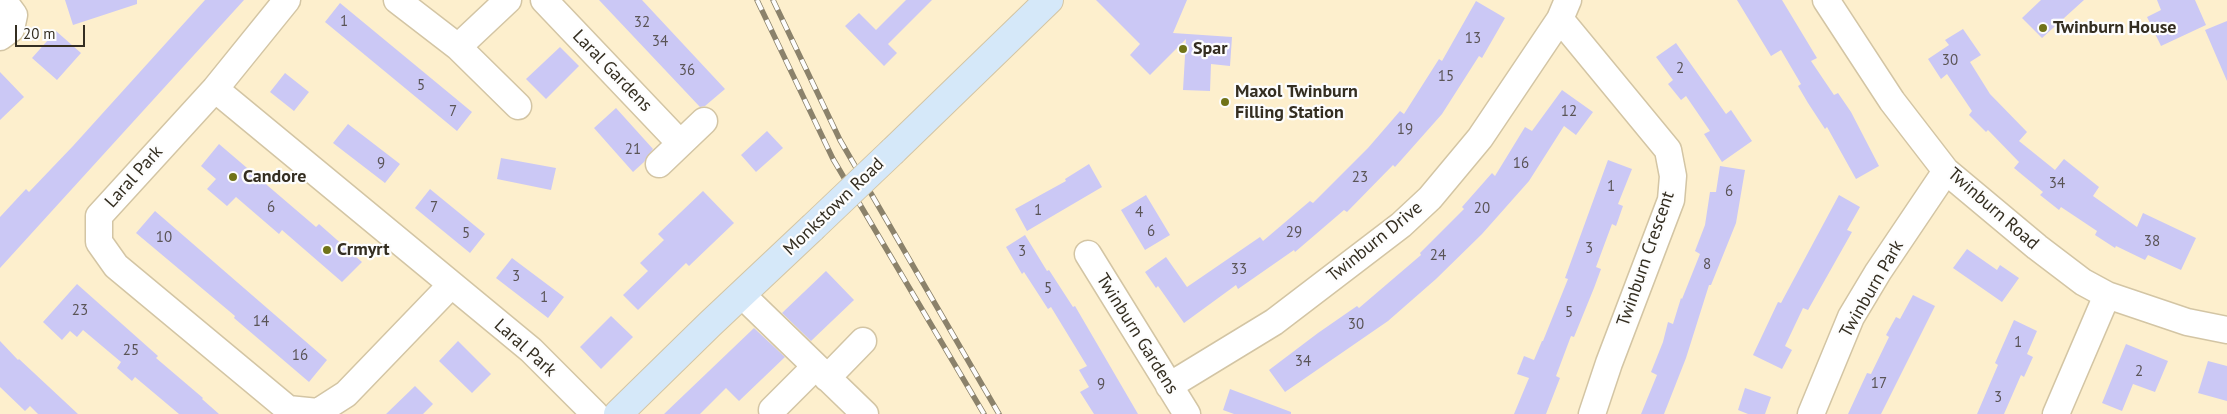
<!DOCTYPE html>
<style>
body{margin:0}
#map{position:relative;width:2227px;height:414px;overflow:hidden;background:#fdefcd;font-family:"PT Sans",sans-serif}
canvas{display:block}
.scale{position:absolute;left:15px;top:25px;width:70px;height:22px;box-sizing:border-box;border:2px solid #342e21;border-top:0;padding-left:6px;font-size:15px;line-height:18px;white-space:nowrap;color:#342e21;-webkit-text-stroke:4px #fdfdfd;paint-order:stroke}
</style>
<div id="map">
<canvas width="2227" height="414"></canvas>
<div class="scale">20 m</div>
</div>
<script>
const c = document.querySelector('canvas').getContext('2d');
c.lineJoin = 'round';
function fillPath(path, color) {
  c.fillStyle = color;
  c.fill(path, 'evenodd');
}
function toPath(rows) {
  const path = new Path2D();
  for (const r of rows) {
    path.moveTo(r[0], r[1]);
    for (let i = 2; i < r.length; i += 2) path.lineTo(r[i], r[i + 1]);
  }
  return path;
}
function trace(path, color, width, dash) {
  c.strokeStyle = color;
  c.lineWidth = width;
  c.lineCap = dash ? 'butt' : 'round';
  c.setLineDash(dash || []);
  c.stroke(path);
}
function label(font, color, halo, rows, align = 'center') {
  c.font = font + ' "PT Sans",sans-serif';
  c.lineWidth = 4.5;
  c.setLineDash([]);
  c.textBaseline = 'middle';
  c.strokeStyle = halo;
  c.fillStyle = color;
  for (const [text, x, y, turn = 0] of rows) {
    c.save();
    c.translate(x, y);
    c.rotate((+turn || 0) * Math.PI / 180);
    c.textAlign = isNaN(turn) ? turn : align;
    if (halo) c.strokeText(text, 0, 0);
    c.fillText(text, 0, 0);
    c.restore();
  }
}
const building = toPath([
 [65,0,137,0,137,4,73,25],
 [205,0,244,0,0,268,0,217,26,189,29,192,73,146],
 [599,0,642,0,725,89,705,106,700,107],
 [906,0,932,0,888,44,897,53,884,66,845,26,859,13,876,30],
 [1096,0,1187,0,1173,33,1232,37,1230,66,1211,64,1210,91,1183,90,1186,39,1150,75,1130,55,1140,44],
 [1737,0,1782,0,1817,58,1811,61,1834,95,1838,93,1851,112,1879,166,1856,179,1827,127,1825,129,1808,103,1798,86,1801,84,1781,50,1771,56],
 [2041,0,2084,0,2042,38,2022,18],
 [2157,0,2195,0,2206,25,2161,46,2147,17,2161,10],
 [1476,1,1505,18,1482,58,1479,56,1442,114,1395,167,1393,165,1347,212,1344,210,1295,252,1294,250,1238,289,1236,285,1184,323,1158,286,1156,288,1145,272,1166,257,1187,287,1260,237,1263,241,1310,201,1313,203,1368,148,1400,111,1404,114,1439,59,1442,61],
 [340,3,472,112,457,131,325,22],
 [2227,21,2227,81,2205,30],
 [1963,29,1981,55,1970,62,1990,94,2027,132,2019,141,2055,170,2064,159,2099,187,2093,196,2137,227,2143,213,2196,238,2181,270,2148,255,2145,260,2116,246,2115,248,2095,235,2097,231,2061,207,2059,210,2040,195,2043,192,2014,168,2019,162,1988,130,1986,132,1969,115,1972,111,1947,74,1941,79,1928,59,1949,45,1945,40],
 [56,31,81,53,57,80,32,58],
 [1676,43,1726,114,1731,110,1752,141,1722,162,1704,134,1710,131,1686,96,1681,100,1668,84,1673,80,1656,57],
 [560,47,579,66,546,99,526,79],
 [0,72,24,97,0,120],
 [285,73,309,92,294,111,270,92],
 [1562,90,1593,112,1576,135,1564,126,1529,181,1482,234,1436,279,1388,321,1285,392,1269,370,1318,333,1357,306,1359,308,1421,255,1420,253,1464,209,1462,207,1492,173,1495,176,1525,127,1532,131],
 [616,108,653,149,644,162,633,172,594,128],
 [348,124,400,164,385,183,333,143],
 [767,131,783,148,756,172,741,155],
 [219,144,316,227,319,224,362,262,342,282,282,230,279,234,236,197,227,206,207,189,216,179,201,166],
 [501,158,556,168,551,190,497,179],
 [1608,160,1632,169,1618,204,1623,206,1616,226,1612,224,1596,267,1601,269,1594,288,1574,337,1571,336,1556,376,1560,378,1546,414,1514,414,1529,378,1517,374,1524,356,1534,360,1542,341,1543,341,1568,279,1565,278],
 [1089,164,1102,187,1027,231,1015,209,1066,181,1065,179],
 [1720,166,1745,170,1736,223,1711,285,1709,285,1686,358,1664,414,1641,414,1657,375,1651,372,1663,342,1668,322,1673,324,1681,298,1682,299,1700,254,1695,251,1705,225,1710,192,1716,192],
 [430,189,485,234,470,253,415,208],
 [703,191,734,223,689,266,686,263,638,310,623,295,648,271,640,263,664,240,658,234],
 [1146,195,1170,235,1145,250,1121,210],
 [1839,195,1860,207,1847,230,1852,232,1808,310,1803,308,1785,346,1792,350,1782,369,1753,355,1778,302,1781,303],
 [155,211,327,360,309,382,234,318,235,316,136,233],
 [1025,235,1047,271,1049,270,1073,307,1075,306,1138,414,1094,414,1080,392,1089,387,1079,370,1087,366,1051,307,1048,309,1024,272,1022,274,1006,247],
 [1967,249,1997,270,2000,265,2019,278,2002,302,1953,268],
 [512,258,564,297,548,318,496,278],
 [826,271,854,300,811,341,782,313],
 [77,284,158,356,156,358,203,398,202,399,219,414,179,414,135,377,132,381,117,368,121,362,83,330,77,337,70,331,62,340,43,322],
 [1913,295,1935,306,1881,414,1848,414,1867,373,1871,374,1889,337,1886,335,1896,317,1900,319],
 [611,316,633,337,601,369,580,347],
 [2014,320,2037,331,2027,354,2033,357,2024,377,2021,375,2004,414,1977,414,1998,365,1995,363],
 [754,328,785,357,739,401,726,388,700,414,664,414],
 [0,341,18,360,19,359,78,414,38,414,30,406,25,411,0,387],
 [458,341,491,374,472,393,439,361],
 [2126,344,2168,361,2155,392,2133,384,2122,411,2102,403],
 [2208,361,2227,366,2227,401,2198,393],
 [415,386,433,404,423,414,386,414],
 [1745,388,1771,397,1765,414,1748,414,1738,410],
 [1230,389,1291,412,1291,414,1234,414,1223,410]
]);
const street = toPath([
 [287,0,215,89,99,216,99,242,116,266,288,409,318,412,346,394,451,285],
 [397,0,458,47,518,106],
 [544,0,680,143],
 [1826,0,1892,101,1946,171,2037,247,2083,282,2107,295,2187,322,2227,330],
 [1560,19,1668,150,1673,176,1671,200,1609,363,1592,414],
 [0,37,11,29,14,15,3,0],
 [458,47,508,0],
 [215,89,531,350,595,414],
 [659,164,704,121],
 [1088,254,1187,414],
 [742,295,865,414],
 [827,378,863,341],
 [1169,386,1274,322,1401,225,1430,198,1480,138,1560,19,1568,0],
 [772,410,815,367],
 [1811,414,1851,317,1878,272,1946,171],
 [2056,414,2107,295]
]);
const secondary = toPath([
 [893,151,1049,0],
 [618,414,710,324,812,228]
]);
const rail = toPath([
 [757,0,833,159,984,414],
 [773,0,840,140,999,414]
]);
const secondaryBridge = toPath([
 [812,228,893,151]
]);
const markers = [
 [2043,28,5,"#707318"],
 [1183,49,5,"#707318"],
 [1225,102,5,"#707318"],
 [233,177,5,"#707318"],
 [327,250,5,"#707318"]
];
const numberNames = [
 ["1",344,22],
 ["32",642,23],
 ["13",1473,39],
 ["34",660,42],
 ["30",1950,61],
 ["2",1680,69],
 ["36",687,71],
 ["15",1446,77],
 ["5",421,86],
 ["7",453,112],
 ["12",1569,112],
 ["19",1405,130],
 ["21",633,150],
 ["9",381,164],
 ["16",1521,164],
 ["23",1360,178],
 ["34",2057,184],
 ["1",1611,187],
 ["6",1729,192],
 ["6",271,208],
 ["7",434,208],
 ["20",1482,209],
 ["1",1038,211],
 ["4",1139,213],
 ["6",1151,232],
 ["29",1294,233],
 ["5",466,234],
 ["10",164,238],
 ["38",2152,242],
 ["3",1589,249],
 ["3",1022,252],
 ["24",1438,256],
 ["8",1707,265],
 ["33",1239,270],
 ["3",516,277],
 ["5",1048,289],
 ["1",544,298],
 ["23",80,311],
 ["5",1569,313],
 ["14",261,322],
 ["30",1356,325],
 ["1",2018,343],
 ["25",131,351],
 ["16",300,356],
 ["34",1303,362],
 ["2",2139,372],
 ["17",1879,384],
 ["9",1101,385],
 ["3",1998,398]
];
const poiNames = [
 ["Twinburn House",2053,28],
 ["Spar",1193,49],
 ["Maxol Twinburn",1235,92],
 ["Filling Station",1235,113],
 ["Candore",243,177],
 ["Crmyrt",337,250]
];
const streetNames = [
 ["Laral Gardens",612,71,46],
 ["Laral Park",134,177,-48],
 ["Monkstown Road",834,207,-44],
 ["Twinburn Road",1993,209,41],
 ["Twinburn Drive",1375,242,-39],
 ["Twinburn Crescent",1646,259,-71],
 ["Twinburn Park",1872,289,-60],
 ["Twinburn Gardens",1137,334,58],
 ["Laral Park",525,348,42]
];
fillPath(building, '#cbc8f5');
trace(street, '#d3c5a4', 29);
trace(secondary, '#d3c5a4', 30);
trace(street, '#fff', 26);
trace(secondary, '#d5e8f9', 28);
trace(rail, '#8b826b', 5.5);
trace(rail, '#fdfdfd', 4, [11]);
trace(secondaryBridge, '#d3c5a4', 30, []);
trace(secondaryBridge, '#d5e8f9', 28);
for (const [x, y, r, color] of markers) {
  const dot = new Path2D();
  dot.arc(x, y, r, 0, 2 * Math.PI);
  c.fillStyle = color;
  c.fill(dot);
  trace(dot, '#fdfdfd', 2);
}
label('15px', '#5a5456', null, numberNames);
label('bold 18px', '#342e21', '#fdfdfd', poiNames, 'left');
label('18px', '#342e21', '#fdfdfd', streetNames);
</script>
